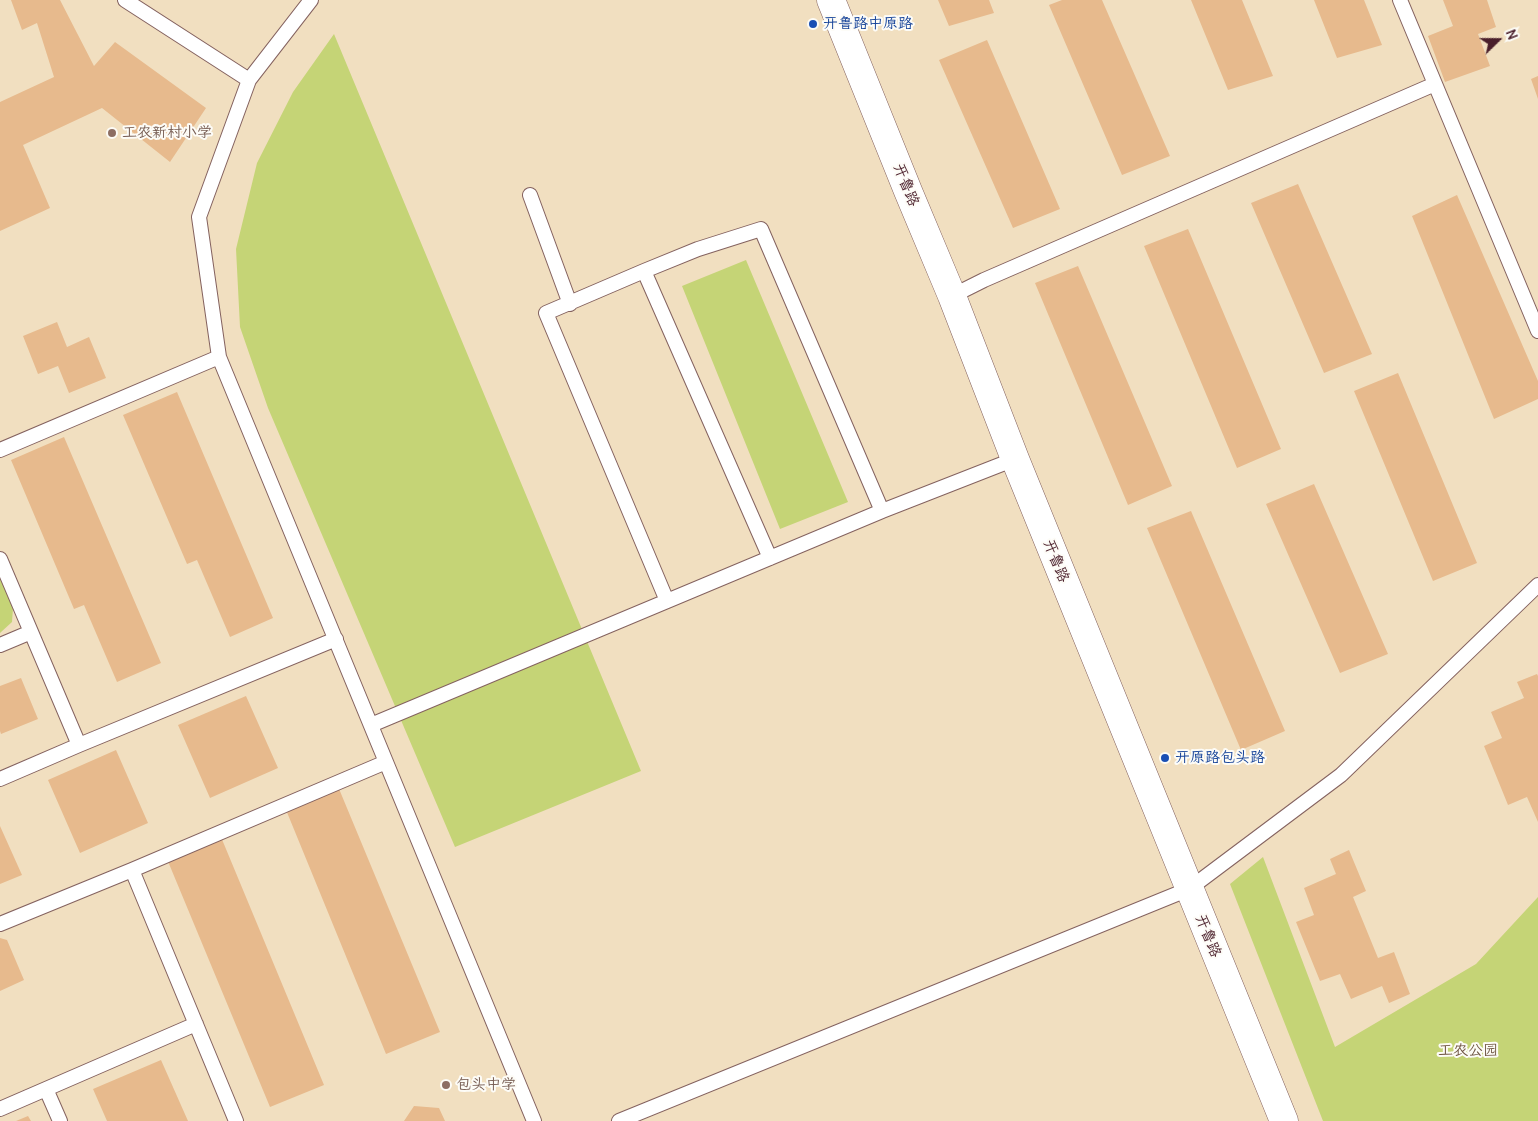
<!DOCTYPE html>
<meta charset="utf-8">
<style>
body{margin:0}
#map{position:relative;width:1538px;height:1121px;overflow:hidden;background:#f1dfc0;font-family:Delius,sans-serif}
canvas{display:block}
.north{position:absolute;left:1473px;top:15px;width:50px;height:50px;-webkit-text-stroke:4px #fdfcf7;paint-order:stroke;rotate:68deg;font-size:14px;font-weight:700;line-height:20px;text-align:center;color:#4a1f2b}
.north::after{content:'';display:block;margin:auto;width:18px;height:22px;background:#4a1f2b;clip-path:polygon(50% 0,100% 100%,50% 72%,0 100%)}
</style>
<div id="map">
<canvas width="1538" height="1121"></canvas>
<div class="north">N</div>
</div>
<script>
const c = document.querySelector('canvas').getContext('2d');
c.lineJoin = 'round';
function fillPath(path, color) {
  c.fillStyle = color;
  c.fill(path, 'evenodd');
}
function toPath(rows) {
  const path = new Path2D();
  for (const r of rows) {
    path.moveTo(r[0], r[1]);
    for (let i = 2; i < r.length; i += 2) path.lineTo(r[i], r[i + 1]);
  }
  return path;
}
function trace(path, color, width, dash) {
  c.strokeStyle = color;
  c.lineWidth = width;
  c.lineCap = dash ? 'butt' : 'round';
  c.setLineDash(dash || []);
  c.stroke(path);
}
function label(font, color, halo, rows, align = 'center') {
  c.font = font + ' Delius,"LXGW WenKai TC",sans-serif';
  c.lineWidth = 4;
  c.setLineDash([]);
  c.textBaseline = 'middle';
  c.strokeStyle = halo;
  c.fillStyle = color;
  for (const [text, x, y, turn = 0] of rows) {
    c.save();
    c.translate(x, y);
    c.rotate((+turn || 0) * Math.PI / 180);
    c.textAlign = isNaN(turn) ? turn : align;
    if (halo) c.strokeText(text, 0, 0);
    c.fillText(text, 0, 0);
    c.restore();
  }
}
const green = toPath([
 [334,34,641,771,455,847,268,408,240,327,236,249,257,163,293,92],
 [746,260,848,502,780,529,682,286],
 [0,578,13,608,12,622,0,633],
 [1263,857,1335,1047,1476,964,1538,897,1538,1121,1323,1121,1230,884]
]);
const building = toPath([
 [11,0,60,0,94,66,115,42,206,108,170,162,102,108,23,145,50,208,0,231,0,102,54,77,37,23,22,30],
 [938,0,989,0,994,13,949,26],
 [1062,0,1102,0,1170,156,1122,175,1049,5],
 [1191,0,1242,0,1273,76,1228,90],
 [1314,0,1364,0,1382,45,1337,58],
 [1443,0,1487,0,1496,27,1478,34,1490,66,1445,82,1428,36,1453,26],
 [987,40,1060,209,1013,228,939,60],
 [1538,76,1538,99,1531,79],
 [1298,184,1372,354,1324,373,1251,203],
 [1457,195,1538,381,1538,399,1494,419,1412,216],
 [1188,229,1281,449,1237,468,1144,246],
 [1078,266,1172,486,1128,505,1035,283],
 [57,322,67,347,89,337,106,378,69,393,58,366,38,374,23,336],
 [1398,373,1477,563,1433,581,1354,391],
 [177,392,273,618,230,637,197,560,187,564,123,415],
 [64,437,161,663,117,682,84,605,74,609,11,460],
 [1314,484,1388,654,1340,673,1266,504],
 [1191,511,1285,731,1241,750,1147,528],
 [1537,674,1538,676,1538,822,1527,797,1508,805,1484,746,1502,738,1491,712,1524,698,1517,682],
 [21,678,38,719,1,734,0,731,0,686],
 [246,696,278,768,210,798,178,725],
 [116,750,148,823,80,853,48,780],
 [337,784,440,1032,386,1054,284,805],
 [0,826,22,875,0,884],
 [221,837,324,1085,270,1107,167,859],
 [1349,850,1366,891,1353,897,1378,958,1394,952,1410,994,1389,1003,1382,986,1351,999,1340,974,1320,981,1296,922,1314,915,1304,888,1336,874,1330,859],
 [0,938,7,940,24,980,0,991],
 [161,1060,188,1121,107,1121,93,1089],
 [414,1106,439,1108,445,1121,404,1121],
 [28,1116,31,1121,16,1121]
]);
const lane = toPath([
 [125,0,249,80],
 [311,0,249,80,199,217,219,357,534,1121],
 [1400,0,1538,331],
 [530,195,570,304],
 [644,271,770,558],
 [952,296,984,280,1435,84],
 [0,450,219,357],
 [0,559,79,745],
 [667,601,546,313,644,271,698,249,761,229,882,511],
 [0,645,31,632],
 [371,725,882,511,1015,459],
 [0,779,79,745,336,639],
 [132,870,236,1121],
 [0,924,132,870,386,762],
 [46,1089,60,1121],
 [0,1109,196,1024],
 [619,1121,1189,889,1341,775,1538,585]
]);
const secondary = toPath([
 [831,0,908,191,952,296,1015,459,1284,1121]
]);
const markers = [
 [813,24,5,"#1a4fb4"],
 [112,133,5,"#8d6e63"],
 [1165,758,5,"#1a4fb4"],
 [446,1085,5,"#8d6e63"]
];
const transitNames = [
 ["开鲁路中原路",823,24],
 ["开原路包头路",1175,758]
];
const educationNames = [
 ["工农新村小学",122,133],
 ["包头中学",456,1085]
];
const streetNames = [
 ["开鲁路",906,185,68],
 ["开鲁路",1056,561,68],
 ["开鲁路",1208,936,68]
];
const parkNames = [
 ["工农公园",1468,1051]
];
fillPath(green, '#c5d476');
fillPath(building, '#e7ba8d');
trace(lane, '#84625f', 16);
trace(secondary, '#84625f', 29);
trace(lane, '#fff', 14);
trace(secondary, '#fff', 28);
for (const [x, y, r, color] of markers) {
  const dot = new Path2D();
  dot.arc(x, y, r, 0, 2 * Math.PI);
  c.fillStyle = color;
  c.fill(dot);
  trace(dot, '#fdfcf7', 2);
}
label('15px', '#164399', '#fdfcf7', transitNames, 'left');
label('15px', '#785e54', '#fdfcf7', educationNames, 'left');
label('15px', '#4a1f2b', '#fdfcf7', streetNames);
label('15px', '#6f5542', '#fdfcf7', parkNames);
</script>
